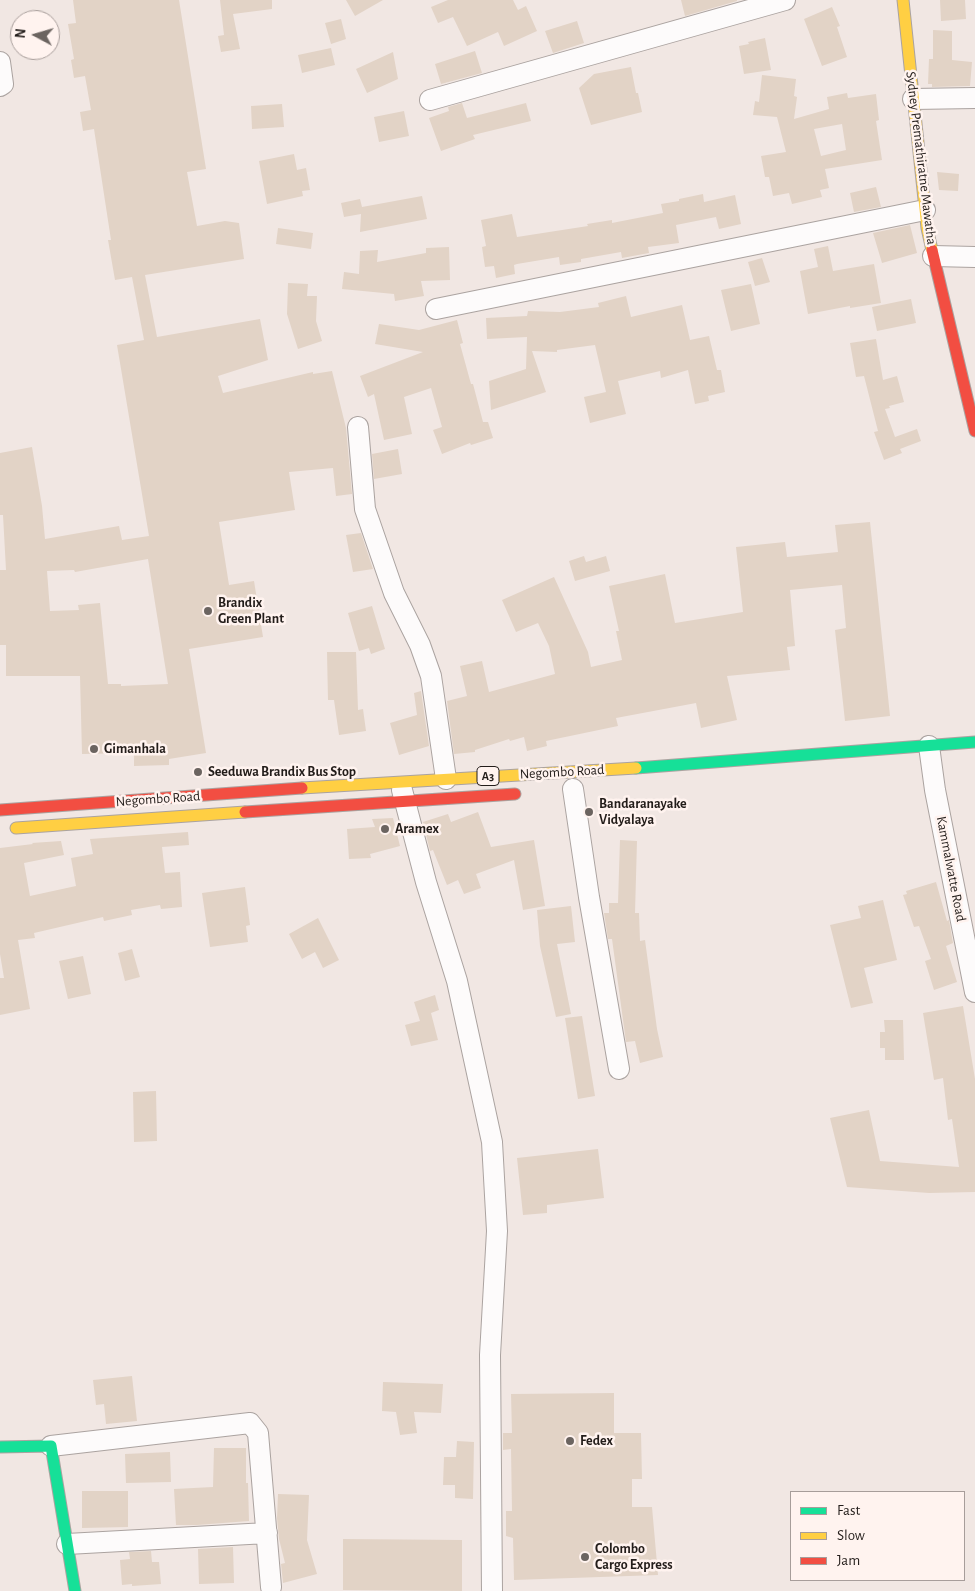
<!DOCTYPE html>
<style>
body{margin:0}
#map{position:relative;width:975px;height:1591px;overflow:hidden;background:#f1e7e3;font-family:"Alegreya Sans",sans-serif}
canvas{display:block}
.legend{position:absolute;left:790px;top:1491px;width:175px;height:90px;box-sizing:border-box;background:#fff3ef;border:1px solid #a79d9a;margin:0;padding:6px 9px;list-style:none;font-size:15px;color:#231d1a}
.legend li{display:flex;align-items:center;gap:10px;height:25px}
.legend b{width:25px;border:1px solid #a79d9a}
.north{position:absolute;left:10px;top:10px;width:50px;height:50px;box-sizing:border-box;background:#fff3ef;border:1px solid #a79d9a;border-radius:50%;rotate:276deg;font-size:14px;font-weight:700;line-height:20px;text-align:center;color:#231d1a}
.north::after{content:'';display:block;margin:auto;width:18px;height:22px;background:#6b6460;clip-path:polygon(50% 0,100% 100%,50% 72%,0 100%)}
</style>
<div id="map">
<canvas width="975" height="1591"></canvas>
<ul class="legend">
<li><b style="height:6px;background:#16e098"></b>Fast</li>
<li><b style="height:6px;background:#ffcf43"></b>Slow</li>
<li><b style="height:6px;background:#f24e42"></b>Jam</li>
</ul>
<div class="north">N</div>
</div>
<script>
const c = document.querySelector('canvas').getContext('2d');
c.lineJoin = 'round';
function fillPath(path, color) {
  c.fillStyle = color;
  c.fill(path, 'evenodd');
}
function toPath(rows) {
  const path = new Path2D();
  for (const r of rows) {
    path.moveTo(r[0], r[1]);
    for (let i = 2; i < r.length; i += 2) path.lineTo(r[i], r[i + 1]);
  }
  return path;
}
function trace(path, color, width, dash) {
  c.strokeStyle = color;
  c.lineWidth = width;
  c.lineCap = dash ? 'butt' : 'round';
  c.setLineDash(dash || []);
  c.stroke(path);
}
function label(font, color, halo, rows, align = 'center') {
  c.font = font + ' "Alegreya Sans",sans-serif';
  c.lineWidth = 5;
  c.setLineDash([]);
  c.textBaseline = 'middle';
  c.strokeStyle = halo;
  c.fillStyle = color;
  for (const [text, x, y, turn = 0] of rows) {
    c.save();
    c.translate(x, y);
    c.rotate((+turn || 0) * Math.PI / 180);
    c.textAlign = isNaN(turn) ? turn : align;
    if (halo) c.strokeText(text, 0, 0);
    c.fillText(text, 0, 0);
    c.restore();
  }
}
const building = toPath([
 [73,0,179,0,206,169,187,172,197,226,225,221,239,223,244,259,145,275,157,337,260,319,268,360,218,376,223,393,313,372,313,374,332,371,346,428,352,494,336,496,333,468,289,472,295,510,219,522,229,585,254,581,263,637,189,649,206,753,169,759,169,765,134,766,134,753,82,754,80,676,6,676,6,645,0,645,0,570,6,570,3,515,0,515,0,453,32,447,42,506,45,539,119,526,122,540,149,536,117,345,144,340,132,277,115,280,108,240,111,240,94,129,83,131,80,112,91,110,85,76,74,78,71,60,74,59,68,24,76,23],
 [148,559,168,684,121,686,121,684,108,684,100,603,78,605,79,610,50,611,47,571,74,570,75,572],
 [220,0,272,0,272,9,233,14,240,49,221,52,218,36,224,35],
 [346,0,383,0,355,16],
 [448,0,513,0,518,10,526,6,537,31,504,46,498,32,467,46,453,17,438,23,431,7],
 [681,0,737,0,737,1,685,16],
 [940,0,965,0,966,19,941,21],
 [832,7,840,26,837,27,847,57,822,66,804,19],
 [341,19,346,39,331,44,325,23],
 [577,21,584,43,553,53,545,31],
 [933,30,952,31,952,60,972,62,970,86,932,87,932,84,928,84,929,59,933,59],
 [765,38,771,70,744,74,739,46,749,44,748,42],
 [331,48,335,65,302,73,298,55],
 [475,51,482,73,441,84,435,64],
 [393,52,398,79,367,93,356,69],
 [631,67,636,93,638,93,642,112,591,125,579,88,594,74],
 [762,75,796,79,794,96,797,97,794,119,829,109,827,97,847,93,848,98,876,94,879,120,876,121,882,160,825,169,829,188,820,190,822,197,792,204,789,193,773,196,769,177,765,177,761,156,786,152,777,117,753,115,755,101,759,102],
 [842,124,846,150,821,156,814,129],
 [462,103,467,118,526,103,531,121,473,135,475,139,441,151,429,118,449,111,448,107],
 [282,104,284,127,252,129,251,106],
 [404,111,409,136,379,142,374,117],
 [294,154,297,170,306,168,310,190,302,191,303,196,267,204,259,161],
 [937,172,959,174,958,191,939,190],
 [876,187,881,207,854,212,850,193],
 [703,194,704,202,735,195,741,224,719,229,716,217,676,225,679,243,648,247,649,253,622,258,621,252,581,259,581,262,560,265,559,257,517,264,514,265,515,274,496,278,494,266,485,267,482,247,486,246,481,220,512,214,517,237,588,226,587,224,612,220,612,223,663,213,661,204,679,201,679,199],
 [422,196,427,219,360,232,361,214,344,217,341,203,360,199,362,207],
 [910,225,917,253,882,263,873,233],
 [278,228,313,233,311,249,276,244],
 [828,246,833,271,874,264,881,303,850,308,850,306,808,314,800,271,818,267,814,249],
 [449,247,450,280,421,281,424,296,395,301,394,294,342,289,344,272,359,274,360,251,378,250,377,262,426,253,426,248],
 [762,258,770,282,755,286,748,262],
 [288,283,308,284,307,296,317,296,316,321,322,341,298,349,287,314],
 [751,284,760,324,731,331,721,290],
 [626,296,631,317,682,305,690,340,709,336,717,370,721,370,725,392,708,396,709,401,695,404,688,370,661,378,660,371,618,381,626,414,590,423,584,397,606,392,595,345,557,350,557,352,532,351,546,392,491,410,489,381,526,369,527,337,487,339,486,318,527,316,528,311,560,312,599,307,598,303],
 [911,299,916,323,877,331,872,307],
 [457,320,463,343,460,344,471,384,473,384,483,422,488,422,493,438,471,445,470,443,442,454,433,430,442,427,431,388,404,397,412,434,384,440,374,394,368,397,360,376,423,352,375,344,379,324,419,330],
 [876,339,883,380,897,376,904,402,889,406,890,408,885,409,895,437,917,429,921,441,900,449,902,453,884,460,874,432,878,431,864,376,856,377,850,343],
 [398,449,402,474,374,479,372,454],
 [870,522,890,716,845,721,835,630,846,628,842,585,790,590,795,646,787,647,790,670,727,676,737,720,701,728,696,703,616,718,618,726,546,741,547,746,527,751,524,737,510,741,509,739,475,750,475,752,454,754,447,701,467,696,460,666,482,661,489,692,555,674,549,646,538,623,516,632,502,600,554,577,588,652,591,667,622,660,616,631,619,631,609,586,665,574,675,623,743,612,736,547,785,542,787,557,838,552,835,525],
 [361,533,373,569,353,572,346,535],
 [584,556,586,562,606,556,610,571,575,581,569,561],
 [372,606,385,649,371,654,369,648,359,651,348,613],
 [327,652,356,652,358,710,363,709,366,731,339,735,334,700,328,700],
 [421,691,429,746,399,755,390,723,417,715,414,693],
 [478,812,491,847,534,840,545,906,523,910,514,860,476,874,481,888,464,894,458,880,447,885,433,850,430,851,423,822,448,814,451,822],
 [393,818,400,846,370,854,371,858,349,859,347,829,375,827,372,819],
 [188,832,189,845,162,847,165,873,180,872,182,907,161,909,160,905,131,910,132,915,104,921,103,917,34,933,35,938,18,940,30,1009,0,1015,0,978,4,978,0,954,0,848,33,844,32,843,61,841,64,855,24,863,30,896,76,886,71,858,93,854,90,839],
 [620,840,637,841,635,913,639,913,640,941,645,940,657,1029,663,1057,640,1063,635,1041,626,1042,612,939,608,939,604,913,609,913,609,903,618,903],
 [936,882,947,921,949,920,953,943,946,946,957,982,934,990,925,961,931,959,919,926,914,927,903,895,907,894,906,891],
 [245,887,250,925,246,926,248,942,210,947,202,893],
 [883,900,897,960,864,968,873,1003,851,1008,830,925,861,918,858,906],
 [571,906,575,942,557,944,571,1014,556,1017,540,946,537,910],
 [318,918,339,960,323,968,315,952,302,959,289,934],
 [132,949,140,977,125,981,118,953],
 [83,956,91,994,68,999,59,961],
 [435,995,439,1010,431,1013,438,1040,411,1046,405,1025,420,1021,414,1002],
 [963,1006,975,1079,975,1192,929,1193,847,1187,830,1118,869,1110,880,1161,959,1167,952,1119,948,1120,943,1078,934,1080,923,1013],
 [582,1016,595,1096,578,1099,565,1018],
 [884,1020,903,1020,904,1060,885,1060,885,1048,880,1048,880,1032,885,1032],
 [156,1091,157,1141,134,1142,133,1092],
 [598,1149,604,1198,547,1205,547,1213,523,1215,517,1158],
 [132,1376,137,1421,106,1424,104,1404,96,1405,93,1380],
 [383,1382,443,1384,441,1413,414,1412,417,1433,400,1435,396,1412,382,1411],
 [614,1393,614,1433,641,1433,642,1479,632,1479,632,1507,652,1507,658,1575,514,1580,513,1538,506,1536,506,1511,512,1511,511,1449,503,1450,503,1433,512,1433,511,1394],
 [457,1441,474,1442,473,1499,455,1498,455,1485,443,1485,444,1457,456,1457],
 [214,1448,246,1448,246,1483,248,1483,249,1521,197,1525,176,1525,174,1489,213,1487],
 [170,1452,171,1482,126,1483,125,1454],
 [82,1491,128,1491,128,1527,82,1528],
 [278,1494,309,1495,307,1540,317,1574,283,1583,281,1564,285,1563,279,1539,277,1518],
 [343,1539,462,1540,462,1591,343,1590],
 [233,1547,234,1583,199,1584,198,1549],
 [151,1551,152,1562,159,1562,161,1584,132,1586,132,1584,122,1585,120,1560,130,1559,129,1552]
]);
const street = toPath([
 [0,62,3,84,0,86],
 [913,99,975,98],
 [430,100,785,0],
 [933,256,975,257],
 [436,309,925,210],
 [358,427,365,509,394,593,420,645,431,676,446,779],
 [929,746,935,790,975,992],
 [573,789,589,897,619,1069],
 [402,790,426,882,457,981,492,1142,497,1231,490,1355,492,1591],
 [51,1446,250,1423,258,1433,271,1587],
 [67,1544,267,1533]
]);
const fast = toPath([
 [636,768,975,742],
 [0,1447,51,1446,75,1591]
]);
const slow = toPath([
 [903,0,927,228,932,250],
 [302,788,636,768],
 [16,828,245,812]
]);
const jam = toPath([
 [932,250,975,431],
 [0,810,302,788],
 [245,812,515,794]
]);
const markers = [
 [208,611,5,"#6b6460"],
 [94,749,5,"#6b6460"],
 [198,772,5,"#6b6460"],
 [589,812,5,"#6b6460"],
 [385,829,5,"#6b6460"],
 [570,1441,5,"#6b6460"],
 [585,1557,5,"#6b6460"]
];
const shields = [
 [488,776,22]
];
const shieldNames = [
 ["A3",488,776]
];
const streetNames = [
 ["Sydney Premathiratne Mawatha",921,158,83],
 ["Negombo Road",562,772,-3],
 ["Negombo Road",158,799,-4],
 ["Kammalwatte Road",951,869,79]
];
const poiNames = [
 ["Brandix",218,603],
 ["Green Plant",218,619],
 ["Gimanhala",104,749],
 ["Seeduwa Brandix Bus Stop",208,772],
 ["Bandaranayake",599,804],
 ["Vidyalaya",599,820],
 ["Aramex",395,829],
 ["Fedex",580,1441],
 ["Colombo",595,1549],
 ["Cargo Express",595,1565]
];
fillPath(building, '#e2d3c6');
trace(street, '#aba3a0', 22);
trace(fast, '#aba3a0', 13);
trace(slow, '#aba3a0', 13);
trace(jam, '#aba3a0', 13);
trace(street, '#fdfbfb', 20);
trace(fast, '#16e098', 11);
trace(slow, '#ffcf43', 11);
trace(jam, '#f24e42', 11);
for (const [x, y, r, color] of markers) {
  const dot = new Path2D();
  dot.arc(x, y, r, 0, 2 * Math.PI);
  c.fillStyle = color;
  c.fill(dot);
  trace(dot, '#fff3ef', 2);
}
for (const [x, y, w] of shields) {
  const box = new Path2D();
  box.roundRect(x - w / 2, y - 9.5, w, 19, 4);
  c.fillStyle = '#fff3ef';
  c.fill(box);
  trace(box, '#231d1a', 1);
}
label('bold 12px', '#231d1a', null, shieldNames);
label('14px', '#231d1a', '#fff3ef', streetNames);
label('bold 14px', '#231d1a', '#fff3ef', poiNames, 'left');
</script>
